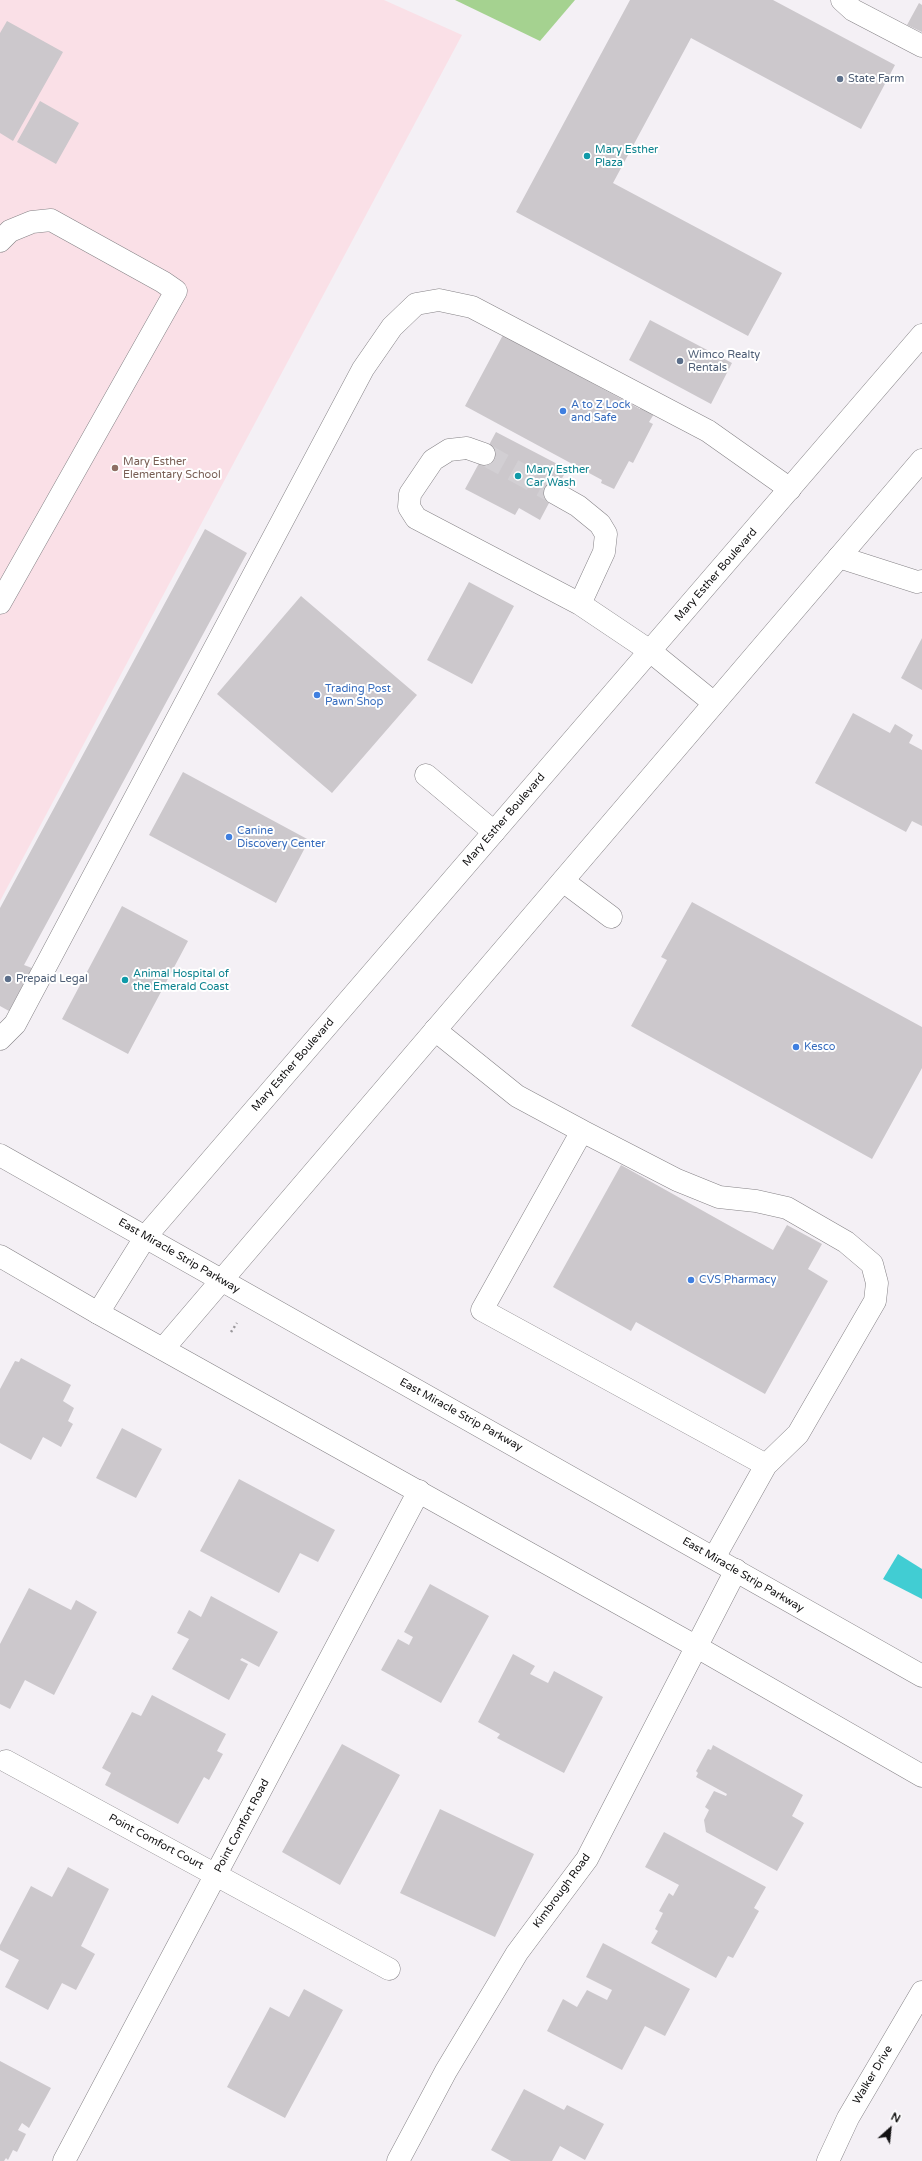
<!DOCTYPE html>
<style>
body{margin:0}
#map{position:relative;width:922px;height:2161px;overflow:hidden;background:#f4f0f5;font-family:"Varela Round",sans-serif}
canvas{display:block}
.north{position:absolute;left:870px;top:2109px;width:40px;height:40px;-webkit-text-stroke:3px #fff;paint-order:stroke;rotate:27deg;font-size:11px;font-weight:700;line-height:16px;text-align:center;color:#121112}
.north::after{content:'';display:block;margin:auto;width:14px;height:18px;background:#121112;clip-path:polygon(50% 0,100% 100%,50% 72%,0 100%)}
</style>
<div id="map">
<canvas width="922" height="2161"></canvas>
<div class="north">N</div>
</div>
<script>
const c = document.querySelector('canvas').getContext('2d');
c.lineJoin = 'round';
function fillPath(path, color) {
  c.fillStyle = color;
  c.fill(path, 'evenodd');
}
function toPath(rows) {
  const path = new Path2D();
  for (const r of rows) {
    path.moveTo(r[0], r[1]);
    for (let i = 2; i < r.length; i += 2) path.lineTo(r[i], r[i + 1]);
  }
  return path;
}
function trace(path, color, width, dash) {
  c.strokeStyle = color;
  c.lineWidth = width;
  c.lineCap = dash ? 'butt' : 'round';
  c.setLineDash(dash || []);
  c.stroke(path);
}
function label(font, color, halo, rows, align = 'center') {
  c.font = font + ' "Varela Round",sans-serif';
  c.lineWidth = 4;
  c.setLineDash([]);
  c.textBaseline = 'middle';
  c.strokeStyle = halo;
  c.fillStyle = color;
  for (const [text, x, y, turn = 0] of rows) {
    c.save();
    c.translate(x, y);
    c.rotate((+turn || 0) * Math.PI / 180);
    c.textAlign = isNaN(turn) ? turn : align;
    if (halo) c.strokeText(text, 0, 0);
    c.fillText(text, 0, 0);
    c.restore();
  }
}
const education = toPath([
 [0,0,384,0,462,35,0,901]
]);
const green = toPath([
 [455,0,575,0,540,41]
]);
const water = toPath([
 [898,1554,922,1569,922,1599,883,1579]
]);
const building = toPath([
 [630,0,773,0,895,65,861,129,691,38,613,183,782,273,748,336,516,212],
 [919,3,922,5,922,32,907,25],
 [7,21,63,52,13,141,0,133,0,33],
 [40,101,79,123,56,164,17,142],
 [650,320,732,363,711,404,629,360],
 [503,335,640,409,641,407,654,414,649,422,653,424,633,463,629,461,614,489,601,483,602,480,465,406],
 [496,432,567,469,540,520,519,508,515,515,465,489],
 [205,529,247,553,24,965,32,968,9,1011,0,1006,0,908],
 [469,582,514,606,472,684,427,660],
 [301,596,417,695,332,793,217,694],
 [922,638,922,690,901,678],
 [853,713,890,733,895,724,913,735,909,743,922,750,922,826,912,821,906,832,815,783],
 [183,772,309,840,276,903,149,835],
 [692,902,922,1027,922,1068,872,1159,631,1026,667,960,661,957],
 [122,906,188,941,128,1054,62,1019],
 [621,1165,773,1250,787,1225,822,1244,808,1269,828,1281,765,1394,636,1322,631,1331,553,1287],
 [21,1358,71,1385,63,1401,74,1408,68,1421,73,1424,61,1447,43,1437,31,1460,0,1443,0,1389,15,1361,19,1362],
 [122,1428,162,1449,136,1498,96,1478],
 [239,1479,335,1530,318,1562,300,1553,279,1593,200,1551],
 [430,1584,489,1616,441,1703,381,1670,398,1639,409,1645,413,1637,404,1632],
 [29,1588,71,1610,76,1600,97,1612,54,1695,25,1680,10,1709,0,1704,0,1644],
 [211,1596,278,1632,259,1667,242,1658,240,1660,248,1664,229,1700,172,1669,189,1639,177,1633,189,1610,201,1617],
 [513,1654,535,1666,530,1674,548,1683,554,1671,603,1697,564,1773,497,1738,500,1734,478,1722],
 [152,1695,226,1734,217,1751,223,1754,209,1780,204,1777,178,1824,105,1785,111,1773,102,1768,132,1712,141,1716],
 [342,1744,400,1775,340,1885,282,1852],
 [713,1745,803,1795,792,1816,804,1823,777,1871,706,1832,704,1820,709,1810,705,1807,714,1791,726,1796,727,1794,696,1777,698,1773,696,1771,708,1749,711,1750],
 [440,1809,534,1854,495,1937,400,1893],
 [664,1832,766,1887,754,1908,759,1911,733,1958,728,1956,716,1978,651,1943,658,1931,655,1929,663,1913,659,1911,669,1893,673,1896,679,1885,645,1867],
 [68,1867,109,1889,81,1946,95,1954,76,1990,62,1983,48,2010,5,1987,19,1960,0,1950,0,1945,31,1886,52,1897],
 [603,1943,690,1989,665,2036,645,2026,622,2070,547,2031,563,1999,577,2007,587,1990,607,2000,612,1990,586,1977],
 [304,1989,343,2010,285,2118,227,2087,270,2007,289,2017],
 [0,2061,51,2088,29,2128,22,2123,18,2130,26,2134,17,2152,13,2150,8,2160,6,2158,4,2161,0,2161],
 [524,2089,564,2110,567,2105,604,2124,585,2160,560,2146,552,2161,511,2161,491,2150]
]);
const minorTunnel = toPath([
 [484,454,555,493]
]);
const path = toPath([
 [231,1332,237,1323]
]);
const minor = toPath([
 [842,0,853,10,922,46],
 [0,241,10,231,32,222,51,220,163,282,176,291,0,603],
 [484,454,467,448,449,450,433,460,410,494,409,507,416,518,580,604,604,552,606,534,600,524,578,506,555,493],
 [839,557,917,582,922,581],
 [580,604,650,651,714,703],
 [426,775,494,832],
 [563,881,611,917],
 [435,1030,517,1096,582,1131,482,1310,766,1465,714,1558],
 [0,1039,15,1024,363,369,392,327,416,304,439,300,472,307,708,431,790,489],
 [582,1131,677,1180,719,1197,756,1201,787,1208,846,1242,872,1264,877,1283,875,1301,798,1434,766,1465],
 [6,1761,389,1969],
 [64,2161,419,1491],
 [398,2161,446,2071,517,1953,587,1859,736,1570],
 [828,2161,848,2118,922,1992]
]);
const major = toPath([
 [98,1313,146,1236,922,335],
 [163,1349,922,460]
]);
const highway = toPath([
 [0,1155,922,1676],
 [0,1256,98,1313,697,1647,922,1776]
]);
const markers = [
 [840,79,4,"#5c6f8a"],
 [587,156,4,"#0f9aa8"],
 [680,361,4,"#5c6f8a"],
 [563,411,4,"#3f7fe0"],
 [115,468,4,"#8d6e63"],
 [518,476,4,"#0f9aa8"],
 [317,695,4,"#3f7fe0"],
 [229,837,4,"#3f7fe0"],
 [8,979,4,"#5c6f8a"],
 [125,980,4,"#0f9aa8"],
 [796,1047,4,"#3f7fe0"],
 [691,1280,4,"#3f7fe0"]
];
const serviceNames = [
 ["State Farm",848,79],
 ["Wimco Realty",688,355],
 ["Rentals",688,368],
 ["Prepaid Legal",16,979]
];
const cultureNames = [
 ["Mary Esther",595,150],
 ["Plaza",595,163],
 ["Mary Esther",526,470],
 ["Car Wash",526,483],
 ["Animal Hospital of",133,974],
 ["the Emerald Coast",133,987]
];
const shopNames = [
 ["A to Z Lock",571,405],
 ["and Safe",571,418],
 ["Trading Post",325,689],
 ["Pawn Shop",325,702],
 ["Canine",237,831],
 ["Discovery Center",237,844],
 ["Kesco",804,1047],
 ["CVS Pharmacy",699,1280]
];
const educationNames = [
 ["Mary Esther",123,462],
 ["Elementary School",123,475]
];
const streetNames = [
 ["Mary Esther Boulevard",716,575,-49],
 ["Mary Esther Boulevard",504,820,-49],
 ["Mary Esther Boulevard",293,1065,-49],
 ["East Miracle Strip Parkway",179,1256,30],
 ["East Miracle Strip Parkway",461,1415,29],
 ["East Miracle Strip Parkway",743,1575,30],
 ["Point Comfort Road",242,1826,-62],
 ["Point Comfort Court",156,1842,28],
 ["Kimbrough Road",562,1891,-54],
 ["Walker Drive",873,2075,-59]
];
fillPath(education, '#fae0e7');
fillPath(green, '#a5d290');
fillPath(water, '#41cdd3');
fillPath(building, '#ccc8cc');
trace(minorTunnel, '#d2cfd3', 22, [22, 11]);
trace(minor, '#858286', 23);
trace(major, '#858286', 23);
trace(highway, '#858286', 23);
trace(path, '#99969a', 2.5, [2, 3]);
trace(minor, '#fff', 22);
trace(major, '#fff', 22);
trace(highway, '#fff', 22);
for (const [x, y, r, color] of markers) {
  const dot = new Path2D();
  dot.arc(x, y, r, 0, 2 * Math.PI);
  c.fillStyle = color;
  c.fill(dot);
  trace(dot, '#fff', 1.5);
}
label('11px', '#4e5e75', '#fff', serviceNames, 'left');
label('11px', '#0d838f', '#fff', cultureNames, 'left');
label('11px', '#366cbe', '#fff', shopNames, 'left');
label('11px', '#785e54', '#fff', educationNames, 'left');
label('11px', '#121112', '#fff', streetNames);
</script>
